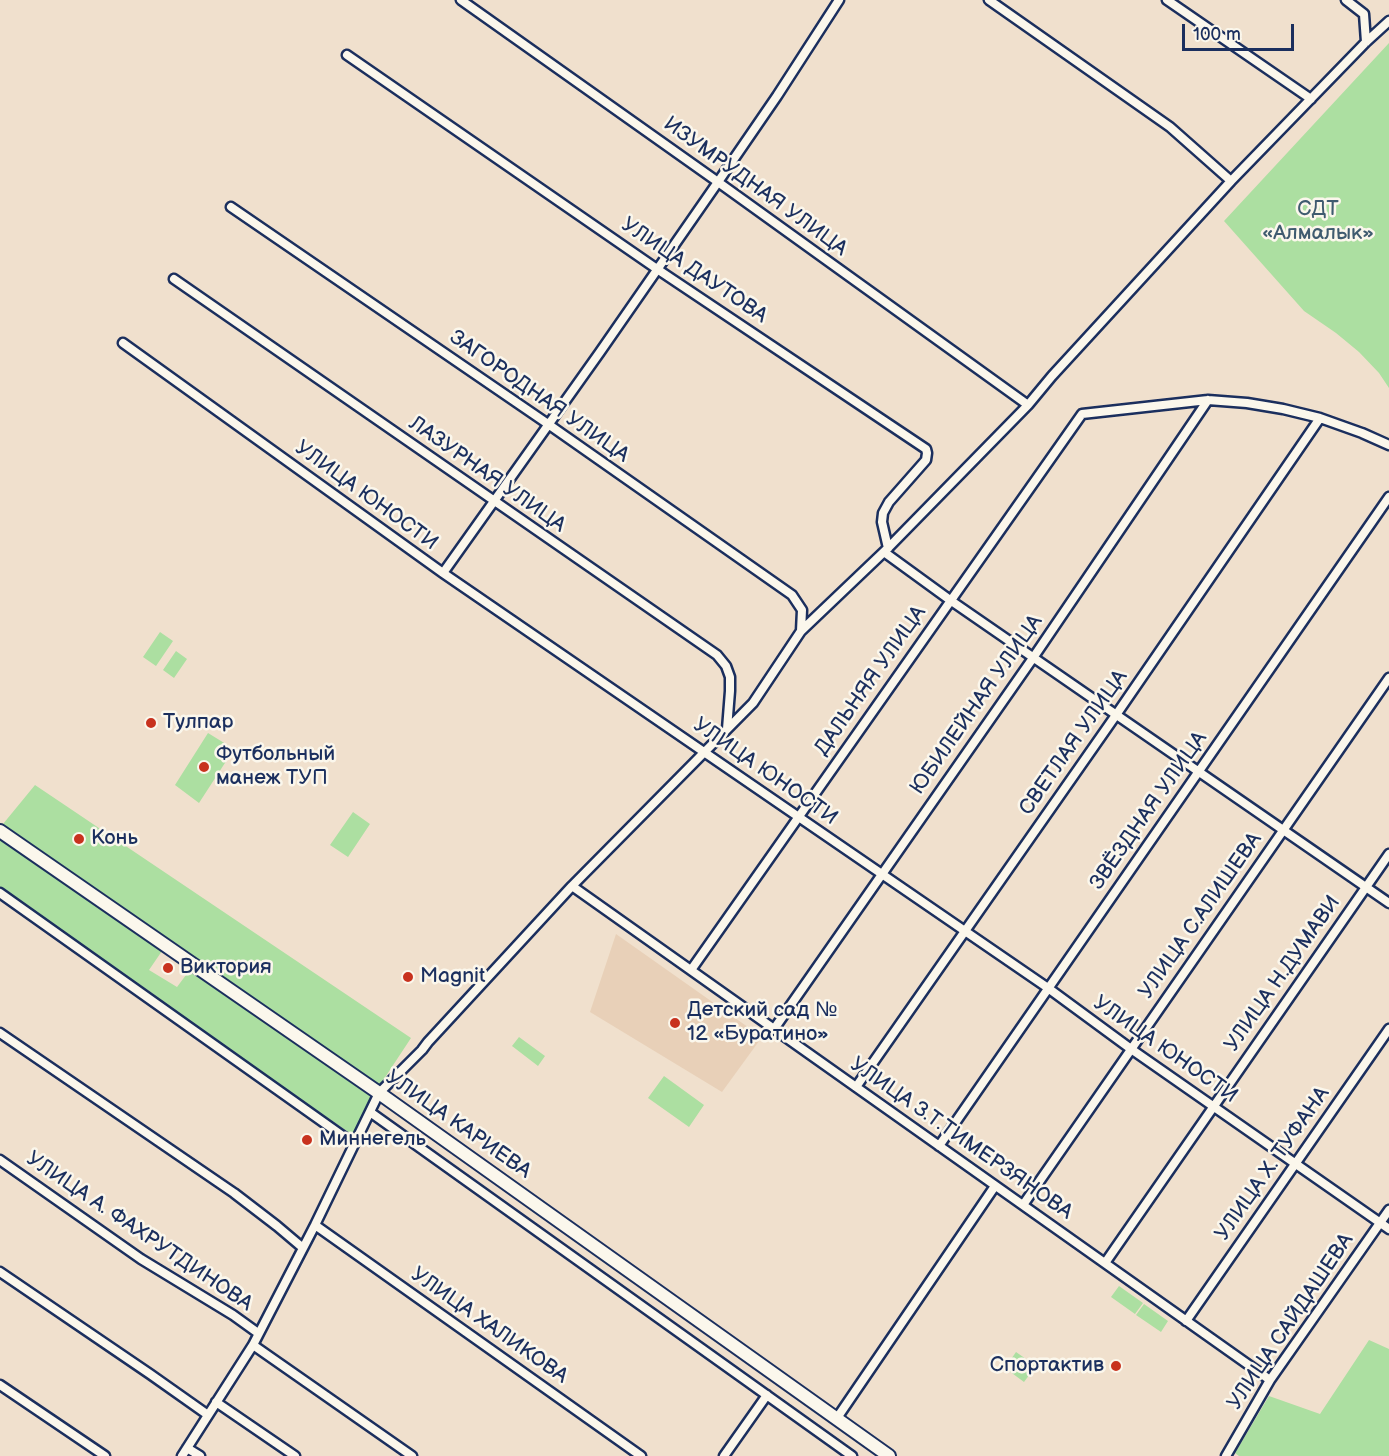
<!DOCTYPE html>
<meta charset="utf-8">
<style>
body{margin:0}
#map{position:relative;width:1389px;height:1456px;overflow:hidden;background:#f0e0cd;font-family:"Balsamiq Sans",sans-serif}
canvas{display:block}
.scale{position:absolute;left:1182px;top:24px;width:112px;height:27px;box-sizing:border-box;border:3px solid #1b2f5e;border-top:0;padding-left:8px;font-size:18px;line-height:21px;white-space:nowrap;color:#1b2f5e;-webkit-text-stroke:4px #fbf7ec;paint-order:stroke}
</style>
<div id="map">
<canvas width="1389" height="1456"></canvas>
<div class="scale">100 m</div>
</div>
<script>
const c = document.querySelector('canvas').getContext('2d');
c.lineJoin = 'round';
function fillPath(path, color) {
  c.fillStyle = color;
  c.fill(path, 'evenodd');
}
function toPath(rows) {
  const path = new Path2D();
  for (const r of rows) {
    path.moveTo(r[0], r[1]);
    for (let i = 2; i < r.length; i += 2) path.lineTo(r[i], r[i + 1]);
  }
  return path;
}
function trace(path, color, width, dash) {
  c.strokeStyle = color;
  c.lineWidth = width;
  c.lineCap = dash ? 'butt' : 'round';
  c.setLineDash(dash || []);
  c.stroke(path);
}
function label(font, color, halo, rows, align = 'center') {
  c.font = font + ' "Balsamiq Sans",sans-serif';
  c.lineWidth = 5;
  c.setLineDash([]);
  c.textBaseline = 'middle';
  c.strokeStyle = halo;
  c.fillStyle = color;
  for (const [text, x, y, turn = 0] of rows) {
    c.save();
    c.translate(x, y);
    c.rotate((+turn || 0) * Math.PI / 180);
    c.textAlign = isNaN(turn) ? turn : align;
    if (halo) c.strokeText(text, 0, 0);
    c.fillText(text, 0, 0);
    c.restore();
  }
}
const built = toPath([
 [616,934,762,1037,722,1092,590,1012]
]);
const green = toPath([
 [1389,43,1389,388,1379,373,1359,352,1336,333,1304,311,1224,221],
 [160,632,173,641,156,666,143,657],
 [176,651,187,659,174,678,163,670],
 [208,733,234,749,199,803,175,785],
 [35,785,411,1038,380,1085,3,824],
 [353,812,370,824,348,857,330,845],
 [0,839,162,951,149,970,177,987,189,971,372,1095,354,1136,183,1018,152,993,80,945,0,890],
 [519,1037,545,1056,538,1066,512,1046],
 [664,1076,704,1105,689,1127,648,1098],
 [1119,1286,1143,1303,1135,1314,1111,1297],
 [1144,1304,1168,1321,1161,1332,1136,1315],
 [1369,1340,1389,1349,1389,1456,1239,1456,1235,1453,1269,1396,1320,1414],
 [1016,1352,1036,1366,1024,1382,1005,1368]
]);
const minor = toPath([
 [461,0,718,182,1028,405],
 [989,0,1170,127,1231,181],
 [1167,0,1311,99],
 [1346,0,1364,14,1366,42],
 [347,55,657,269,926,449,927,453,926,460,889,502,883,513,882,522,888,548],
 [231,207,548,424,792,595,802,610,801,631],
 [174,279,717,655,726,666,730,677,730,691,727,729],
 [123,343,443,573,1048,988,1131,1049,1389,1229],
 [884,552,950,600,1389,903],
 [443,573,600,352,718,182,777,96,839,0],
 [572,886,1270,1380],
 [0,893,354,1144],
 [691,970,1082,414,1208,400,1247,403,1283,409,1320,418,1362,433,1389,445],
 [774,1029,1033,658,1208,400],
 [0,1033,234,1193,277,1226,303,1248],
 [856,1087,1116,715,1320,418],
 [370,1112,852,1456],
 [939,1146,1389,497],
 [0,1160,141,1259,233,1315,258,1333],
 [1023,1205,1389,678],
 [315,1225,641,1456],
 [1105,1263,1389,854],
 [0,1272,150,1374,208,1415],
 [1186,1321,1389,1029],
 [253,1345,412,1456],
 [0,1385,105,1456],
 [216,1402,295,1456],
 [837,1418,995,1186],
 [187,1448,200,1456],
 [182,1456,253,1345,315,1225,379,1093,422,1050,428,1042,572,886,753,703,801,631,888,548,1028,405,1052,376,1231,181,1366,42,1389,21],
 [724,1456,767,1395],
 [1226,1456,1270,1380,1389,1210]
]);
const secondary = toPath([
 [0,831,379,1093,889,1456]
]);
const markers = [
 [151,723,6,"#c8321e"],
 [204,767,6,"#c8321e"],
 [79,839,6,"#c8321e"],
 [168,968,6,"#c8321e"],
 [408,977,6,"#c8321e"],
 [675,1023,6,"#c8321e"],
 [307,1140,6,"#c8321e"],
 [1116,1366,6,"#c8321e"]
];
const streetNames = [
 ["ИЗУМРУДНАЯ УЛИЦА",755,187,36],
 ["УЛИЦА ДАУТОВА",694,271,34],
 ["ЗАГОРОДНАЯ УЛИЦА",539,397,35],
 ["ЛАЗУРНАЯ УЛИЦА",487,475,35],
 ["УЛИЦА ЮНОСТИ",366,496,36],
 ["ДАЛЬНЯЯ УЛИЦА",871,681,-55],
 ["ЮБИЛЕЙНАЯ УЛИЦА",977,705,-55],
 ["СВЕТЛАЯ УЛИЦА",1074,743,-55],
 ["УЛИЦА ЮНОСТИ",765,772,35],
 ["ЗВЁЗДНАЯ УЛИЦА",1149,811,-55],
 ["УЛИЦА С.АЛИШЕВА",1201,916,-55],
 ["УЛИЦА Н.ДУМАВИ",1283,974,-55],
 ["УЛИЦА ЮНОСТИ",1165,1050,35],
 ["УЛИЦА КАРИЕВА",458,1125,35],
 ["УЛИЦА З.Т.ТИМЕРЗЯНОВА",961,1139,35],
 ["УЛИЦА Х. ТУФАНА",1273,1164,-55],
 ["УЛИЦА А. ФАХРУТДИНОВА",139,1232,34],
 ["УЛИЦА САЙДАШЕВА",1291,1322,-56],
 ["УЛИЦА ХАЛИКОВА",489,1326,35]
];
const parkNames = [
 ["СДТ",1318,210],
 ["«Алмалык»",1318,234]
];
const poiNames = [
 ["Тулпар",163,723],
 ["Футбольный",216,755],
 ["манеж ТУП",216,779],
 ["Конь",91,839],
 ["Виктория",180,968],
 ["Magnit",420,977],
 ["Детский сад №",687,1011],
 ["12 «Буратино»",687,1035],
 ["Миннегель",319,1140],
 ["Спортактив",1104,1366,"right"]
];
fillPath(built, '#e8d0b8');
fillPath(green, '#acdfa1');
trace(minor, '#1b2f5e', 13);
trace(secondary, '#1b2f5e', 16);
trace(minor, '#fbf7ec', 8);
trace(secondary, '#fbf7ec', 12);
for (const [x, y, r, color] of markers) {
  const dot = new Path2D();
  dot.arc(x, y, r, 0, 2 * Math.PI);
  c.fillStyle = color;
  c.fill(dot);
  trace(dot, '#fbf7ec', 2);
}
label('21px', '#1b2f5e', '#fbf7ec', streetNames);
label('21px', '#3f5b6f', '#fbf7ec', parkNames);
label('21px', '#1b2f5e', '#fbf7ec', poiNames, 'left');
</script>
